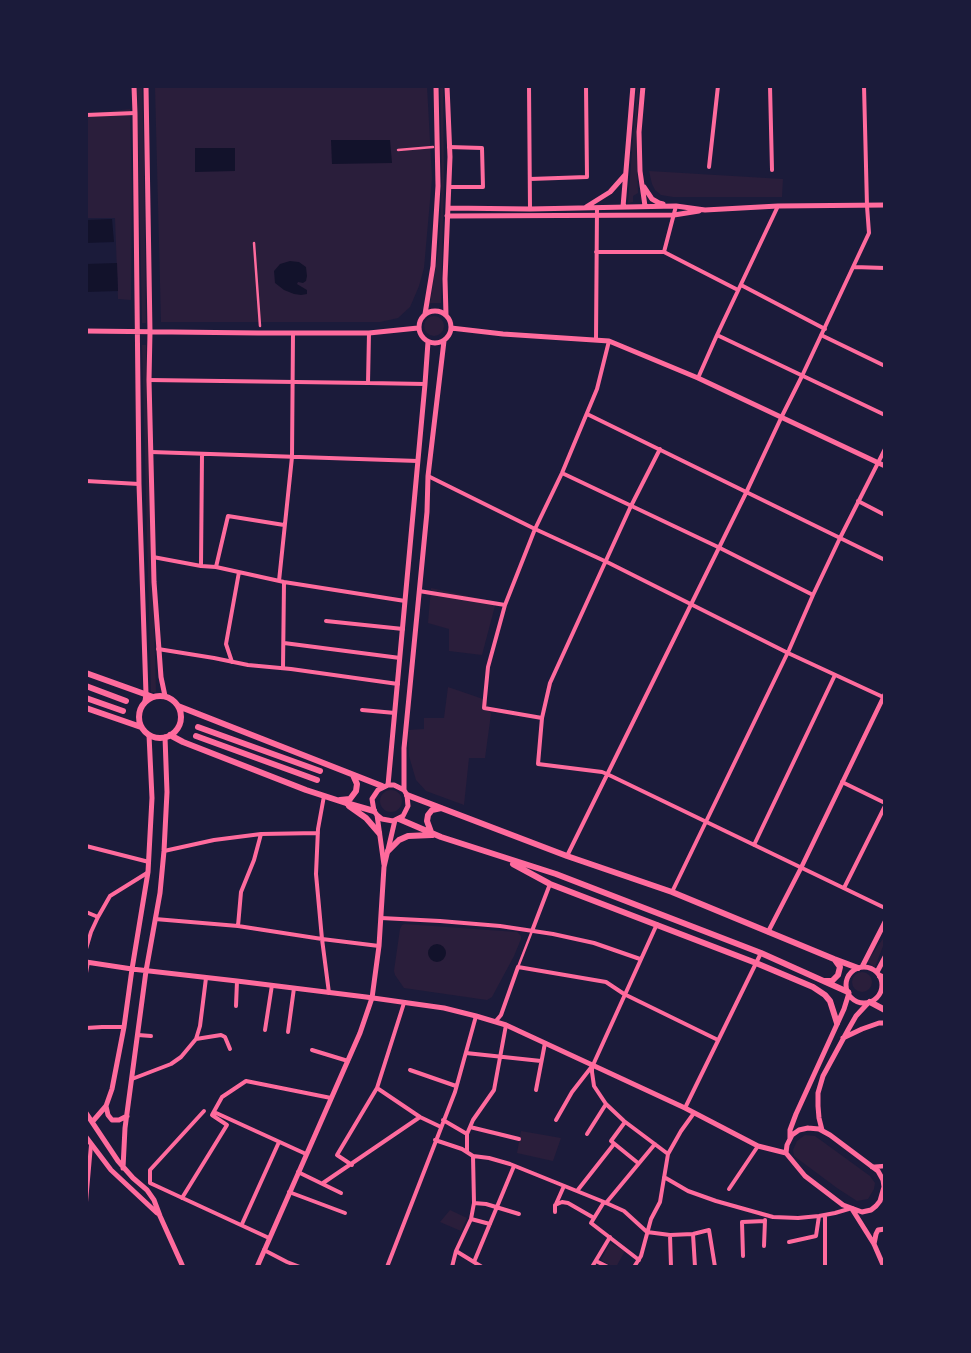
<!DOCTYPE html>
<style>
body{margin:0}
#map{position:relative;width:971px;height:1353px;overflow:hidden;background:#1b1b3a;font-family:Merriweather,serif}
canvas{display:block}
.frame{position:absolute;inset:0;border:88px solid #1b1b3a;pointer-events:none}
</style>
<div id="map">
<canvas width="971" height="1353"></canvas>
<div class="frame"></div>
</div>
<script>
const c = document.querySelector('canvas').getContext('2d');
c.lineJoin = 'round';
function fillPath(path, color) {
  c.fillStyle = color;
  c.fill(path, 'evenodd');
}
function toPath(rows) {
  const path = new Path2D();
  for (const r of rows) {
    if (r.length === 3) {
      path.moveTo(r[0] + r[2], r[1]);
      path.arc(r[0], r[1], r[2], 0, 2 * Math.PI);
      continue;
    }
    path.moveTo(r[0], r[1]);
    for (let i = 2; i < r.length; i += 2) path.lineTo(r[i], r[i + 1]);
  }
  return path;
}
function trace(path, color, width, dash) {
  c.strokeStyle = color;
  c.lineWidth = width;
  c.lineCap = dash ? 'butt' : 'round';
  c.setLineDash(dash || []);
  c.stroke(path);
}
const green = toPath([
 [137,86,142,86,144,161,146,323,142,323],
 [188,86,427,86,432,178,424,268,419,286,410,307,398,318,380,322,161,322,155,87],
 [440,86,443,86,444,179,441,303,430,303,439,245,442,179],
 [637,86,639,86,636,131,638,193,633,196,633,202,628,203],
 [130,109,132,189,131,300,118,299,115,218,86,218,86,114],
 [649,171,783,179,782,197,673,197,661,195,655,190,652,184],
 [434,326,10],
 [142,345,146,345,156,692,151,692],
 [431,588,496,602,482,655,449,651,449,629,428,623],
 [448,687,486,700,491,714,485,758,469,758,464,805,426,791,416,780,409,756,408,730,424,729,424,718,444,718],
 [391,801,11],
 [405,924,517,932,521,936,521,939,514,956,492,997,487,1000,404,988,395,975,394,971,400,929,402,925],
 [885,934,885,941,875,967,867,962,882,940],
 [862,982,10],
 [521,1131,561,1138,553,1161,517,1153],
 [805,1135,815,1136,870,1176,875,1183,874,1189,868,1199,857,1201,837,1188,794,1156,793,1150,797,1141],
 [450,1210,467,1218,461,1231,440,1222],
 [610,1243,625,1251,616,1267,613,1267,601,1260]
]);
const water = toPath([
 [331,140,390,140,392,163,332,164],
 [195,148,235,148,235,171,195,172],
 [112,219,114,242,86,243,86,220],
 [290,261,299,262,306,267,307,276,306,281,303,283,298,282,297,284,307,290,307,294,301,295,294,294,284,290,275,283,274,271,280,264],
 [117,263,118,291,86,292,86,264],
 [437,953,9]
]);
const pedestrian = toPath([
 [398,150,433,147],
 [254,243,260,326],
 [518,967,532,931]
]);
const minor = toPath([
 [529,86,530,209],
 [770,86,772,170],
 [86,115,135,113],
 [709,167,718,86],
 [530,179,587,177,586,86],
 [449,187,483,187,482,148,449,147],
 [596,252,664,252,676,206],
 [664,252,738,290],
 [854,267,885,268],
 [741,285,825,329],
 [717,335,885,415],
 [821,335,885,366],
 [596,340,597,208],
 [698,378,717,335,778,206],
 [149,380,368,383,425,384],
 [368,383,369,333],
 [587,414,885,560],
 [660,449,630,508,550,683,542,718,538,764,602,772,607,774,885,908],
 [151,452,418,461],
 [562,473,718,547,813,595],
 [428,476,535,529,609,563,788,653,883,697],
 [86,481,139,484],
 [858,501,885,515],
 [153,557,201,566,216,567,284,582,405,601],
 [201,566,202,454],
 [216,567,228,516,284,525],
 [279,581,292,457,293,333],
 [419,591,505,605],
 [326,621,403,629],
 [284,643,400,658],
 [158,649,214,658,248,665,291,669,398,684],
 [232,662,226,644,239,572],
 [283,668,284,582],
 [362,710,395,713],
 [542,718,484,708,488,667,505,605,535,529,562,473,597,389,609,341],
 [842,782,885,803],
 [324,796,318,829,316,874,322,939,329,993],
 [754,845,835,675],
 [86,846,149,862],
 [164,851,214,840,261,834,318,833],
 [567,856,745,495,782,416,802,376,869,233,867,206,864,86],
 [844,888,885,806],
 [672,892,789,650,813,595,840,538,885,449],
 [86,912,98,917],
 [381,918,440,921,500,926,553,934,594,943,640,959],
 [155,919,238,926,322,939,379,946],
 [238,926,241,892,254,860,261,834],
 [532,931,550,884],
 [86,949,91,932,98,917,110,896,147,873],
 [86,973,88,962],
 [236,1006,237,981],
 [495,1022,501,1015,518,967,606,982,624,994,718,1040],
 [86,1028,102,1027,124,1027],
 [265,1030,272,985],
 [288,1032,294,988],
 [138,1035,151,1036],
 [196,1039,221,1035,225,1037,230,1049],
 [312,1050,348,1061],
 [466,1053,541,1061],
 [592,1068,592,1072,594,1086,606,1104,624,1121,668,1154],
 [410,1070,456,1086],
 [132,1079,171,1064,181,1057,196,1039,200,1026,206,978],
 [377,1088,420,1117,441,1127],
 [536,1090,545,1043],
 [685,1108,761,953],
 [204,1111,150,1170,150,1183,269,1238],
 [214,1112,306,1154],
 [443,1120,467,1134],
 [556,1120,572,1092,593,1065,657,924],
 [625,1122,611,1141,638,1163],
 [470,1127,519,1139],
 [587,1134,606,1104],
 [435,1140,462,1149,473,1156,489,1158,510,1164,604,1202,624,1211,647,1232,670,1235,693,1234,709,1230,715,1267],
 [467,1151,467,1134,473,1120,494,1090,506,1025],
 [352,1165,337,1155,377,1088,404,1003],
 [298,1172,341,1193],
 [664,1177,688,1191,716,1201,773,1217,798,1218,819,1216,835,1213,852,1208],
 [323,1183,420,1117],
 [729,1189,758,1146],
 [577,1191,614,1144],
 [289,1192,345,1213],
 [182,1198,227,1125,212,1115,222,1097,246,1081,331,1098],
 [86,1202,91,1145],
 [604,1202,591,1223,639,1260],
 [474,1203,486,1204,519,1214],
 [606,1203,655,1144],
 [556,1204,564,1186],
 [555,1212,555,1205,562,1202,568,1203,594,1218],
 [471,1219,490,1224],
 [242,1224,279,1142],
 [693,1234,695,1267],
 [670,1235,671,1267],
 [789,1242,816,1236,819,1216],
 [764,1246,765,1220],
 [264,1250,287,1262,300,1267],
 [456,1251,482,1267],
 [743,1256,742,1222,765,1221],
 [596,1261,608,1267],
 [474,1262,514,1166],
 [387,1267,455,1092,476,1016],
 [452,1267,456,1251,471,1219,474,1203,473,1156],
 [592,1267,610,1237],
 [634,1267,641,1256,651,1219,660,1202,668,1154,681,1131,694,1113],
 [825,1267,825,1215]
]);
const tertiary = toPath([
 [768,932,801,868,885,694],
 [872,1167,885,1166]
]);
const secondary = toPath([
 [134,86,135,113,139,484,146,694,145,701],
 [146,86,150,332,149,380,154,582,161,677,165,696],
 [643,86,639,132,640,171,645,206],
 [644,187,652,199,659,203,663,204],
 [586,207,610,192,625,175],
 [623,207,633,86],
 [448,208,530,209,676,206,705,210,778,206,885,205],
 [447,216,674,215,699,211],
 [435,327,16],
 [425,314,433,266,438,186,436,86],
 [446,315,445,279,450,157,447,86],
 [451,328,503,334,609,341,698,378,885,466],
 [86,331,258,333,369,333,418,328],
 [388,785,425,384,428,342],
 [404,790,404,748,427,512,428,476,444,341],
 [377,815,382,819,393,821,403,816,408,806,407,795,404,790,394,785,388,785,378,790,372,799,374,811,377,815,384,865],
 [86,962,132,969,237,981,366,997,444,1008,476,1016,506,1025,685,1108,758,1146,786,1153],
 [862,967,885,922],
 [864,985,18],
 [877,972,885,957],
 [843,1038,862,1029,879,1023,885,1023],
 [106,1106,108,1115,112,1120,119,1120,127,1116],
 [86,1113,118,1161,133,1178,147,1190,154,1200,160,1216,183,1267],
 [93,1121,106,1106,112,1089,124,1027,132,969,148,872,152,798,149,735],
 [808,1128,819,1129,830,1135,878,1171,883,1180,884,1187,880,1201,876,1206,871,1210,862,1212,843,1205,805,1176,786,1153,787,1145,792,1135,799,1130,808,1128],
 [822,1130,819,1118,818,1106,818,1093,823,1076,848,1030,856,1016,869,1002],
 [86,1137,111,1170,157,1213],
 [790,1138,790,1130,796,1114,844,1009,849,993],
 [123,1168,125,1128,146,971,160,893,164,851,167,792,165,737],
 [852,1209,874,1244,884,1267],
 [874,1244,876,1234,878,1230,885,1229],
 [257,1267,360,1033,372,998,379,946,384,867,395,820]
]);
const trunk = toPath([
 [86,673,153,697],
 [86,686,126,701],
 [160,717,21],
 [86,698,123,711],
 [178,706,382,786],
 [86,708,141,727],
 [198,727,320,771],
 [170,735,183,742,306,790,346,803,374,811],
 [196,736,317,780],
 [407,795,567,856,672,892,834,959,858,968],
 [340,800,350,799,356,791,357,784,353,775],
 [349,806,366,818,379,833],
 [399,819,441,837,556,874,761,953,848,992],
 [431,832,427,821,428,815,432,810,441,808],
 [388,851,399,840,408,836,432,835],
 [513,864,550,884,756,963,813,987,825,995,830,1001,837,1023],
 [880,976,885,978],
 [825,981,832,981,838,975,840,967,835,960],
 [870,1002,885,1010]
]);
fillPath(green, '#2a1e3b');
fillPath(water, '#12122b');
trace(pedestrian, '#ff6b9d', 2.5);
trace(minor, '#ff6b9d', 4);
trace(tertiary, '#ff6b9d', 4.5);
trace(secondary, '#ff6b9d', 5);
trace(trunk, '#ff6b9d', 6);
</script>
